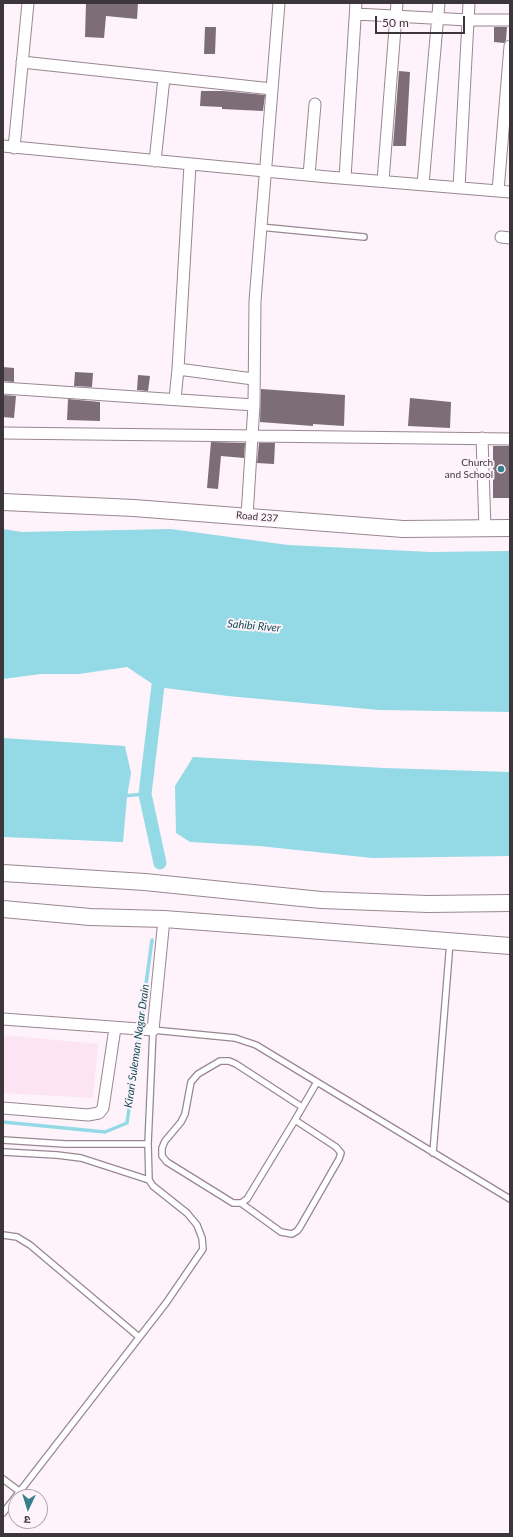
<!DOCTYPE html>
<meta charset="utf-8">
<style>
body{margin:0}
#map{position:relative;width:513px;height:1537px;overflow:hidden;background:#fef3fa;font-family:Lato,"Noto Sans Devanagari",sans-serif}
canvas{display:block}
.frame{position:absolute;inset:0;border:4px solid #3c353a;pointer-events:none}
.north{position:absolute;left:8px;top:1489px;width:40px;height:40px;box-sizing:border-box;background:#fef3fa;border:1px solid #b0a7ad;border-radius:50%;rotate:184deg;font-size:11px;font-weight:700;line-height:16px;text-align:center;color:#3c353a}
.north::after{content:'';display:block;margin:auto;width:14px;height:18px;background:#397e8b;clip-path:polygon(50% 0,100% 100%,50% 72%,0 100%)}
.scale{position:absolute;left:375px;top:16px;width:90px;height:18px;box-sizing:border-box;border:2px solid #3c353a;border-top:0;padding-left:5px;font-size:12px;line-height:14px;white-space:nowrap;color:#3c353a;-webkit-text-stroke:3px #fef3fa;paint-order:stroke}
</style>
<div id="map">
<canvas width="513" height="1537"></canvas>
<div class="frame"></div>
<div class="north">उ</div>
<div class="scale">50 m</div>
</div>
<script>
const c = document.querySelector('canvas').getContext('2d');
c.lineJoin = 'round';
function fillPath(path, color) {
  c.fillStyle = color;
  c.fill(path, 'evenodd');
}
function toPath(rows) {
  const path = new Path2D();
  for (const r of rows) {
    path.moveTo(r[0], r[1]);
    for (let i = 2; i < r.length; i += 2) path.lineTo(r[i], r[i + 1]);
  }
  return path;
}
function trace(path, color, width, dash) {
  c.strokeStyle = color;
  c.lineWidth = width;
  c.lineCap = dash ? 'butt' : 'round';
  c.setLineDash(dash || []);
  c.stroke(path);
}
function label(font, color, halo, rows, align = 'center') {
  c.font = font + ' Lato,sans-serif';
  c.lineWidth = 4;
  c.setLineDash([]);
  c.textBaseline = 'middle';
  c.strokeStyle = halo;
  c.fillStyle = color;
  for (const [text, x, y, turn = 0] of rows) {
    c.save();
    c.translate(x, y);
    c.rotate((+turn || 0) * Math.PI / 180);
    c.textAlign = isNaN(turn) ? turn : align;
    if (halo) c.strokeText(text, 0, 0);
    c.fillText(text, 0, 0);
    c.restore();
  }
}
const built = toPath([
 [3,1035,98,1044,93,1098,3,1093]
]);
const water = toPath([
 [3,529,22,532,171,529,288,545,430,552,510,551,510,712,379,710,228,696,157,687,127,667,79,674,41,674,3,679],
 [3,738,125,746,131,773,127,797,123,842,3,837],
 [193,757,384,768,510,772,510,856,372,858,259,846,190,842,176,833,175,786]
]);
const stream = toPath([
 [123,796,145,794],
 [3,1122,105,1132,127,1123,152,940]
]);
const canal = toPath([
 [160,669,145,794,160,863]
]);
const building = toPath([
 [86,3,138,3,137,19,106,16,104,38,85,37],
 [205,27,216,27,215,54,204,54],
 [494,27,507,27,506,40,504,43,494,42],
 [399,71,410,72,406,146,393,146],
 [201,91,223,91,265,95,263,111,222,109,222,107,200,106],
 [3,367,14,368,14,382,3,381],
 [75,372,93,373,92,387,74,386],
 [138,375,150,376,148,391,137,390],
 [261,389,345,395,344,426,313,424,313,426,260,422],
 [3,395,16,396,14,418,3,417],
 [410,398,451,402,450,428,408,426],
 [68,399,100,402,100,421,67,420],
 [211,442,245,443,244,458,221,456,218,489,207,488],
 [259,443,275,443,274,464,257,463],
 [493,446,510,446,510,498,493,498]
]);
const lane = toPath([
 [260,227,364,237],
 [302,1107,236,1064,229,1061,220,1061,198,1074,191,1082,185,1114,181,1122,165,1141,162,1148,162,1156,167,1162,233,1203,241,1203,247,1199,295,1120,317,1082],
 [3,1140,65,1144,148,1144],
 [3,1152,57,1155,81,1158,149,1180],
 [433,1153,450,942],
 [241,1203,281,1232,292,1234,297,1231,300,1227,339,1159,341,1153,336,1147,295,1120],
 [3,1235,17,1237,30,1245,139,1337],
 [3,1479,19,1491],
 [3,1513,166,1303,203,1249,202,1238,197,1225,187,1213,153,1186,149,1180,148,1144,153,1030,235,1038,256,1045,510,1199]
]);
const street = toPath([
 [356,14,468,20,510,20],
 [22,62,272,89],
 [3,146,328,177,510,192],
 [14,148,28,3],
 [155,161,164,78],
 [190,165,178,369,253,379],
 [309,175,315,104],
 [345,178,356,3],
 [383,181,397,3],
 [423,184,439,3],
 [459,188,469,3],
 [498,191,510,46],
 [501,237,510,238],
 [3,388,254,405],
 [175,399,178,369],
 [3,433,510,439],
 [482,438,485,529],
 [247,516,254,405,255,301,279,3],
 [3,1019,153,1030,164,919],
 [3,1108,88,1115,99,1113,103,1108,115,1028]
]);
const secondary = toPath([
 [3,502,134,508,403,529,510,528],
 [3,873,145,882,321,900,428,904,510,903],
 [3,909,90,917,164,919,296,929,510,946]
]);
const markers = [
 [501,469,4,"#397e8b"]
];
const poiNames = [
 ["Church",493,463],
 ["and School",493,475]
];
const streetNames = [
 ["Road 237",257,517,5]
];
const waterNames = [
 ["Sahibi River",254,626,5],
 ["Kirari Suleman Nagar Drain",137,1046,-82]
];
fillPath(built, '#fde4f4');
fillPath(water, '#94d9e6');
trace(stream, '#94d9e6', 3.5);
trace(canal, '#94d9e6', 13);
fillPath(building, '#7c6d77');
trace(lane, '#988792', 8);
trace(street, '#988792', 13);
trace(secondary, '#988792', 18);
trace(lane, '#fff', 5.5);
trace(street, '#fff', 11);
trace(secondary, '#fff', 16);
for (const [x, y, r, color] of markers) {
  const dot = new Path2D();
  dot.arc(x, y, r, 0, 2 * Math.PI);
  c.fillStyle = color;
  c.fill(dot);
  trace(dot, '#fef3fa', 1.5);
}
label('10px', '#3c353a', '#fef3fa', poiNames, 'right');
label('10px', '#3c353a', '#fef3fa', streetNames);
label('italic 11px', '#124e58', '#fef3fa', waterNames);
</script>
